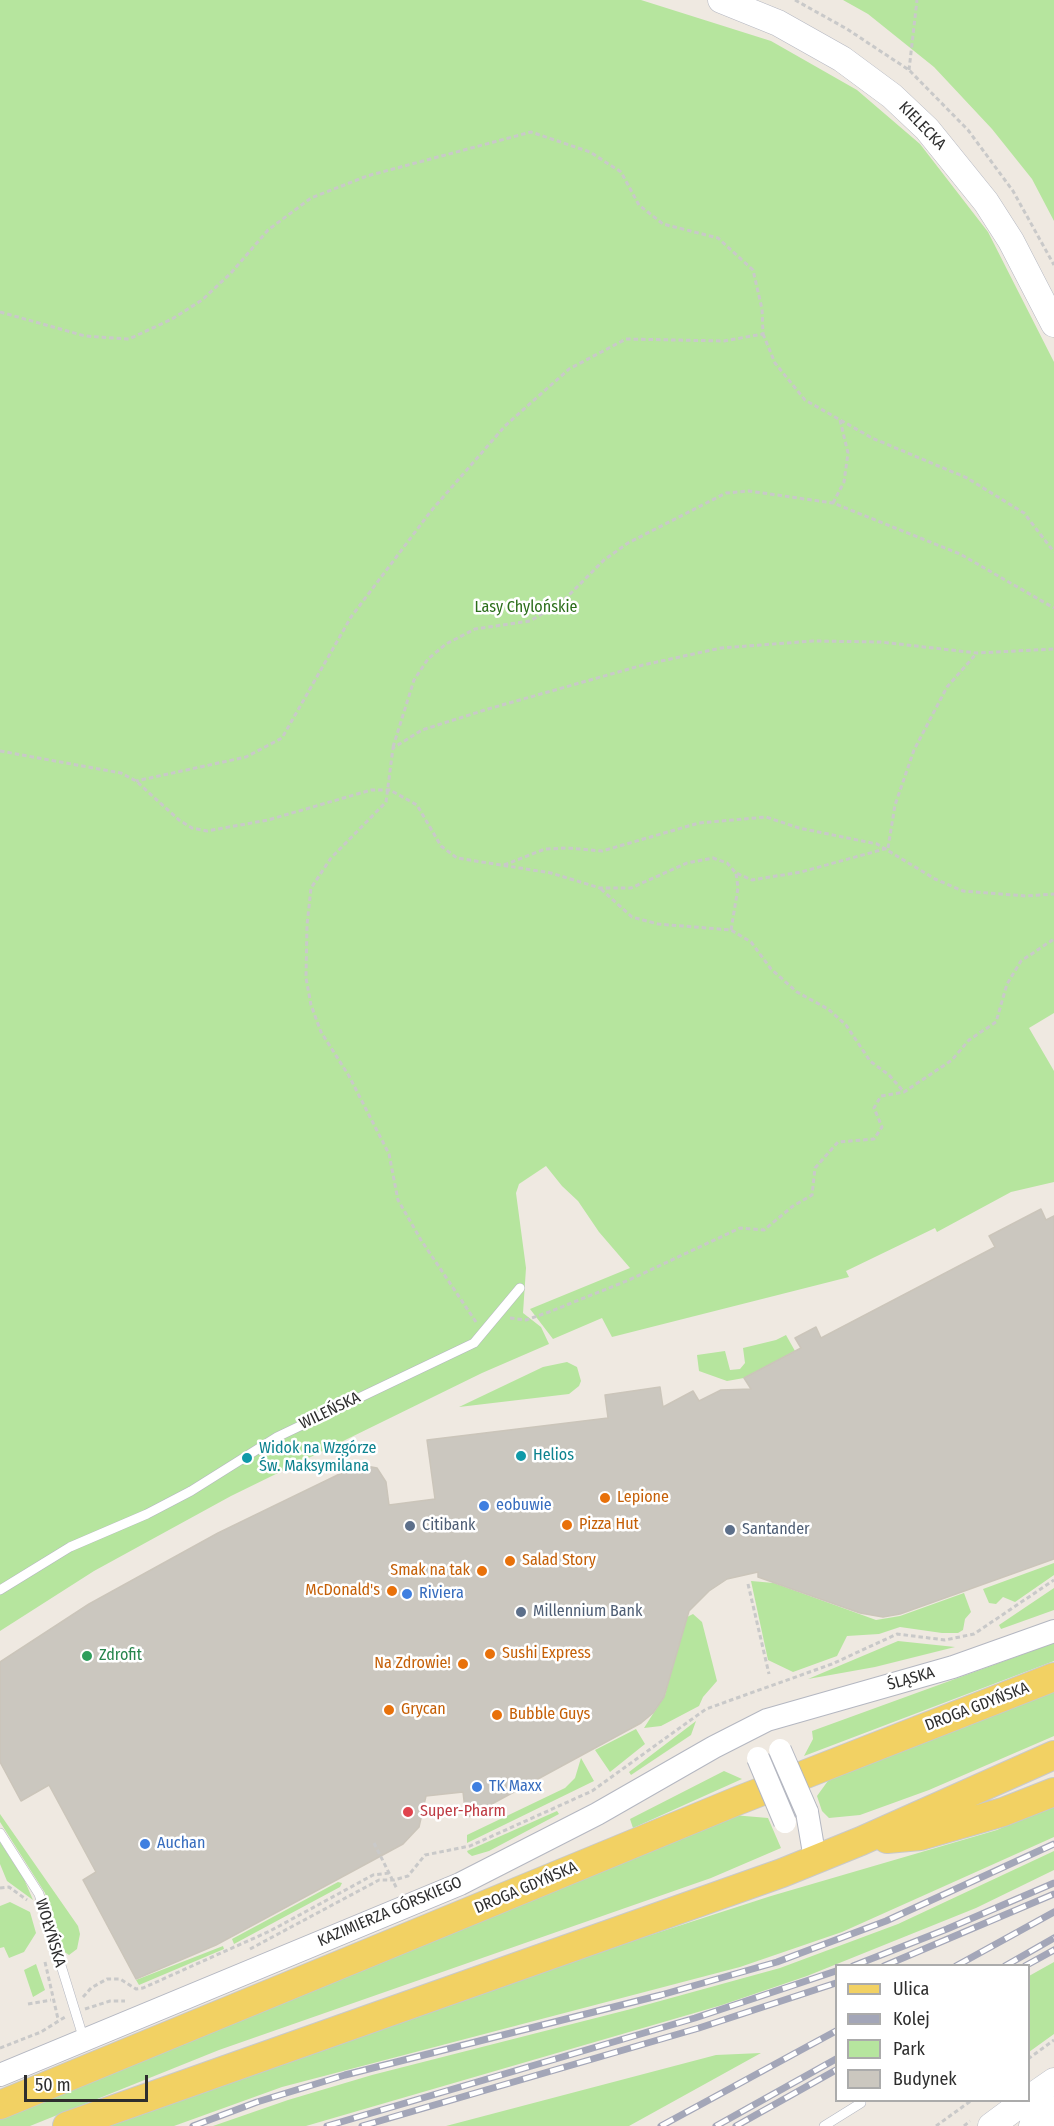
<!DOCTYPE html>
<meta charset="utf-8">
<style>
body{margin:0}
#map{position:relative;width:1054px;height:2126px;overflow:hidden;background:#efe9e1;font-family:"Fira Sans Condensed",sans-serif}
canvas{display:block}
.legend{position:absolute;left:835px;top:1964px;width:195px;height:138px;box-sizing:border-box;background:#fff;border:2px solid #ababab;margin:0;padding:8px 10px;list-style:none;font-size:18px;color:#2e2e2e}
.legend li{display:flex;align-items:center;gap:12px;height:30px}
.legend b{width:30px;border:2px solid #ababab}
.scale{position:absolute;left:24px;top:2075px;width:124px;height:27px;box-sizing:border-box;border:3px solid #2e2e2e;border-top:0;padding-left:8px;font-size:18px;line-height:21px;white-space:nowrap;color:#2e2e2e;-webkit-text-stroke:4px #fff;paint-order:stroke}
</style>
<div id="map">
<canvas width="1054" height="2126"></canvas>
<ul class="legend">
<li><b style="height:8px;background:#f2d163"></b>Ulica</li>
<li><b style="height:8px;background:#a3a6b8"></b>Kolej</li>
<li><b style="height:16px;background:#b6e59e"></b>Park</li>
<li><b style="height:16px;background:#cbc7bf"></b>Budynek</li>
</ul>
<div class="scale">50 m</div>
</div>
<script>
const c = document.querySelector('canvas').getContext('2d');
c.lineJoin = 'round';
function fillPath(path, color) {
  c.fillStyle = color;
  c.fill(path, 'evenodd');
}
function toPath(rows) {
  const path = new Path2D();
  for (const r of rows) {
    path.moveTo(r[0], r[1]);
    for (let i = 2; i < r.length; i += 2) path.lineTo(r[i], r[i + 1]);
  }
  return path;
}
function trace(path, color, width, dash) {
  c.strokeStyle = color;
  c.lineWidth = width;
  c.lineCap = dash ? 'butt' : 'round';
  c.setLineDash(dash || []);
  c.stroke(path);
}
function label(font, color, halo, rows, align = 'center') {
  c.font = font + ' "Fira Sans Condensed",sans-serif';
  c.lineWidth = 5;
  c.setLineDash([]);
  c.textBaseline = 'middle';
  c.strokeStyle = halo;
  c.fillStyle = color;
  for (const [text, x, y, turn = 0] of rows) {
    c.save();
    c.translate(x, y);
    c.rotate((+turn || 0) * Math.PI / 180);
    c.textAlign = isNaN(turn) ? turn : align;
    if (halo) c.strokeText(text, 0, 0);
    c.fillText(text, 0, 0);
    c.restore();
  }
}
const green = toPath([
 [0,0,641,0,771,41,857,90,920,144,988,232,1054,362,1054,1013,1029,1028,1054,1071,1054,1182,1011,1192,937,1232,935,1228,846,1271,849,1277,612,1337,602,1318,553,1339,530,1309,630,1268,599,1232,578,1201,562,1186,546,1166,519,1184,516,1193,526,1268,523,1313,541,1327,549,1344,482,1373,231,1496,94,1571,0,1631],
 [843,0,1054,0,1054,221,1032,179,992,129,934,67,868,14],
 [786,1335,795,1351,744,1378,727,1381,699,1371,697,1355,725,1351,730,1370,740,1369,745,1363,743,1348,776,1340],
 [567,1362,577,1367,581,1381,579,1386,569,1394,459,1407,543,1367],
 [1054,1563,1054,1575,1015,1602,1003,1597,996,1604,989,1603,983,1589],
 [751,1581,774,1583,876,1620,900,1616,964,1593,971,1612,965,1619,963,1630,958,1633,942,1633,900,1627,879,1634,847,1636,837,1656,793,1672,768,1660],
 [1054,1588,1054,1610,1001,1629,999,1625],
 [693,1614,702,1622,717,1681,703,1697,699,1706,661,1726,644,1728,665,1695,685,1618],
 [898,1641,955,1647,875,1667,808,1679],
 [1054,1643,1054,1661,804,1756,813,1739,812,1731],
 [1054,1691,1054,1736,929,1790,860,1815,829,1818,822,1811,817,1796,830,1778],
 [696,1721,691,1735,631,1775,629,1772],
 [636,1729,645,1744,610,1772,595,1750],
 [581,1758,594,1781,467,1843,467,1835,565,1788,575,1778],
 [724,1771,742,1779,633,1828,630,1819],
 [1054,1804,1054,1837,842,1932,740,1967,282,2087,174,2126,93,2126,558,1965,771,1896,997,1830],
 [557,1811,559,1814,489,1851,472,1856,468,1853,467,1851],
 [0,1814,78,1926,80,1934,77,1949,69,1955,63,1951,45,1893,0,1822],
 [733,1815,768,1818,781,1848,711,1878,219,2050,30,2126,0,2126,0,2116],
 [0,1842,24,1879,33,1900,7,1881,0,1864],
 [1054,1851,1054,1870,976,1908,807,1976,722,2005,306,2126,213,2126,288,2100,372,2075,631,2009,780,1968,898,1924],
 [338,1882,342,1883,340,1887,234,1944,232,1939],
 [10,1902,30,1912,36,1933,24,1952,9,1958,4,1947,0,1948,0,1906],
 [223,1946,224,1949,139,1985,136,1980],
 [1054,1962,1054,2034,1029,2052,1029,1976],
 [36,1964,45,1990,33,1997,24,1970],
 [761,2053,629,2126,446,2126,716,2055]
]);
const building = toPath([
 [1041,1209,1046,1220,1054,1216,1054,1559,900,1614,883,1617,860,1613,758,1577,758,1572,727,1579,709,1591,689,1611,664,1697,653,1713,641,1723,466,1818,463,1792,426,1796,419,1827,403,1844,216,1945,136,1979,83,1880,96,1872,49,1785,21,1801,0,1762,0,1662,89,1604,218,1533,352,1468,361,1465,377,1468,386,1482,389,1505,435,1499,427,1440,608,1418,605,1395,660,1387,663,1407,693,1391,699,1401,721,1390,751,1389,744,1378,801,1348,795,1338,816,1327,821,1338,995,1247,989,1236,1041,1209]
]);
const path = toPath([
 [795,0,847,29,909,70,968,130,1013,191,1054,265],
 [909,70,917,0],
 [0,312,85,336,129,339,172,319,202,300,231,273,268,230,311,198,367,176,531,132,590,152,621,172,639,205,663,224,718,238,753,270,762,309,763,334,724,341,626,339,569,369,505,426,431,511,351,617,282,738,246,757,136,781],
 [763,334,775,363,805,400,872,438,967,478,1024,513,1054,552],
 [833,503,844,482,848,453,840,420],
 [393,747,414,680,428,659,446,644,475,629,530,621,563,601,604,560,628,543,726,493,749,491,833,503,960,554,1054,608],
 [0,751,121,773,136,781,179,820,192,828,207,831,268,820,371,790,390,790,417,805,441,846,457,858,551,873,600,888,631,888,687,863,713,858,727,863,736,873,752,880,801,872,888,848],
 [888,848,895,805,914,750,947,687,976,654],
 [504,865,545,849,568,848,602,851,699,823,766,817,799,828,877,844,935,879,963,891,1026,896,1054,894],
 [601,889,632,917,658,924,731,930,751,942,771,969,797,992,828,1009,846,1025,870,1061,889,1075,904,1092],
 [731,930,738,888,736,873],
 [510,1318,526,1320,549,1312,629,1280,740,1228,764,1230,793,1206,812,1195,815,1168,838,1142,874,1139,882,1127,874,1108,881,1096,904,1092,952,1060,969,1040,996,1022,1007,984,1021,961,1054,939],
 [476,1322,421,1240,398,1200,389,1154,349,1076,321,1032,311,1005,306,978,307,925,311,888,331,858,386,802,393,748,422,730,488,709,643,665,721,648,813,641,881,642,977,653,1054,649],
 [748,1584,769,1674],
 [374,1843,397,1889],
 [0,1888,9,1887,27,1900],
 [250,1949,379,1880,394,1880,408,1876,425,1855,470,1846,592,1791,706,1709,832,1664,897,1634,945,1640,974,1634,1054,1580],
 [45,1962,58,2019],
 [83,1997,91,1988,107,1979,120,1979,136,1989,143,1988,270,1931,373,1875,390,1873],
 [28,2004,51,2000],
 [85,2009,110,2001,125,2001],
 [0,2048,41,2032,65,2017],
 [1028,2059,1054,2040],
 [936,2126,972,2100],
 [964,2126,970,2121]
]);
const service = toPath([
 [0,1590,70,1547,147,1514,191,1491,277,1437,474,1343,520,1288],
 [0,1833,39,1894,84,2040],
 [824,2126,861,2103]
]);
const tertiary = toPath([
 [807,1812,815,1859],
 [0,2075,460,1884,597,1814,714,1747,767,1720,953,1667,1054,1631]
]);
const secondary = toPath([
 [721,0,778,23,842,59,892,96,927,129,986,202,1011,241,1054,324],
 [1028,2099,1054,2081],
 [991,2126,1026,2100],
 [1032,2126,1054,2110]
]);
const primary = toPath([
 [887,1839,920,1836,1003,1812,1054,1792],
 [0,2105,737,1801,1054,1677],
 [67,2126,782,1873,861,1841,1054,1755]
]);
const rail = toPath([
 [853,1966,947,1929,1054,1883],
 [884,1966,1054,1894],
 [956,1966,1054,1912],
 [1005,1966,1054,1938],
 [1025,1966,1054,1950],
 [193,2126,257,2102,345,2075,661,1995,777,1962,886,1921,1054,1844],
 [327,2126,695,2018,836,1971],
 [362,2126,699,2028,836,1983],
 [661,2126,836,2031],
 [716,2126,836,2059],
 [736,2126,836,2070]
]);
const tertiaryBridge = toPath([
 [780,1750,807,1812],
 [758,1758,785,1822]
]);
const markers = [
 [521,1456,6,"#0f9aa8"],
 [247,1458,6,"#0f9aa8"],
 [605,1498,6,"#e8710a"],
 [484,1506,6,"#3f7fe0"],
 [567,1525,6,"#e8710a"],
 [410,1526,6,"#5c6f8a"],
 [730,1530,6,"#5c6f8a"],
 [510,1561,6,"#e8710a"],
 [482,1571,6,"#e8710a"],
 [392,1591,6,"#e8710a"],
 [407,1594,6,"#3f7fe0"],
 [521,1612,6,"#5c6f8a"],
 [490,1654,6,"#e8710a"],
 [87,1656,6,"#2e9e5b"],
 [463,1664,6,"#e8710a"],
 [389,1710,6,"#e8710a"],
 [497,1715,6,"#e8710a"],
 [477,1787,6,"#3f7fe0"],
 [408,1812,6,"#e0444e"],
 [145,1844,6,"#3f7fe0"]
];
const streetNames = [
 ["KIELECKA",922,126,46],
 ["WILEŃSKA",330,1411,-26],
 ["ŚLĄSKA",911,1679,-16],
 ["DROGA GDYŃSKA",977,1707,-21],
 ["DROGA GDYŃSKA",526,1888,-23],
 ["KAZIMIERZA GÓRSKIEGO",390,1912,-23],
 ["WOŁYŃSKA",50,1933,73]
];
const parkNames = [
 ["Lasy Chylońskie",526,608]
];
const cultureNames = [
 ["Widok na Wzgórze",259,1449],
 ["Św. Maksymilana",259,1467],
 ["Helios",533,1456]
];
const foodNames = [
 ["Lepione",617,1498],
 ["Pizza Hut",579,1525],
 ["Salad Story",522,1561],
 ["Smak na tak",470,1571,"right"],
 ["McDonald's",380,1591,"right"],
 ["Sushi Express",502,1654],
 ["Na Zdrowie!",451,1664,"right"],
 ["Grycan",401,1710],
 ["Bubble Guys",509,1715]
];
const shopNames = [
 ["eobuwie",496,1506],
 ["Riviera",419,1594],
 ["TK Maxx",489,1787],
 ["Auchan",157,1844]
];
const serviceNames = [
 ["Citibank",422,1526],
 ["Santander",742,1530],
 ["Millennium Bank",533,1612]
];
const leisureNames = [
 ["Zdrofit",99,1656]
];
const healthNames = [
 ["Super-Pharm",420,1812]
];
fillPath(green, '#b6e59e');
fillPath(building, '#cbc7bf');
trace(building, '#cbc5ba', 1.5);
trace(service, '#b4b7c1', 10);
trace(tertiary, '#b4b7c1', 24);
trace(secondary, '#b4b7c1', 27);
trace(primary, '#c9c9c9', 30);
trace(path, '#c9c9c9', 3, [4.5, 3]);
trace(service, '#fff', 9);
trace(tertiary, '#fff', 22);
trace(secondary, '#fff', 26);
trace(primary, '#f2d163', 28);
trace(rail, '#a3a6b8', 7);
trace(rail, '#fff', 4.5, [14]);
trace(tertiaryBridge, '#b4b7c1', 24, []);
trace(tertiaryBridge, '#fff', 22);
for (const [x, y, r, color] of markers) {
  const dot = new Path2D();
  dot.arc(x, y, r, 0, 2 * Math.PI);
  c.fillStyle = color;
  c.fill(dot);
  trace(dot, '#fff', 2);
}
label('16px', '#2e2e2e', '#fff', streetNames);
label('16px', '#2c6e1b', '#fff', parkNames);
label('16px', '#0d838f', '#fff', cultureNames, 'left');
label('16px', '#c56008', '#fff', foodNames, 'left');
label('16px', '#366cbe', '#fff', shopNames, 'left');
label('16px', '#4e5e75', '#fff', serviceNames, 'left');
label('16px', '#27864d', '#fff', leisureNames, 'left');
label('16px', '#be3a42', '#fff', healthNames, 'left');
</script>
